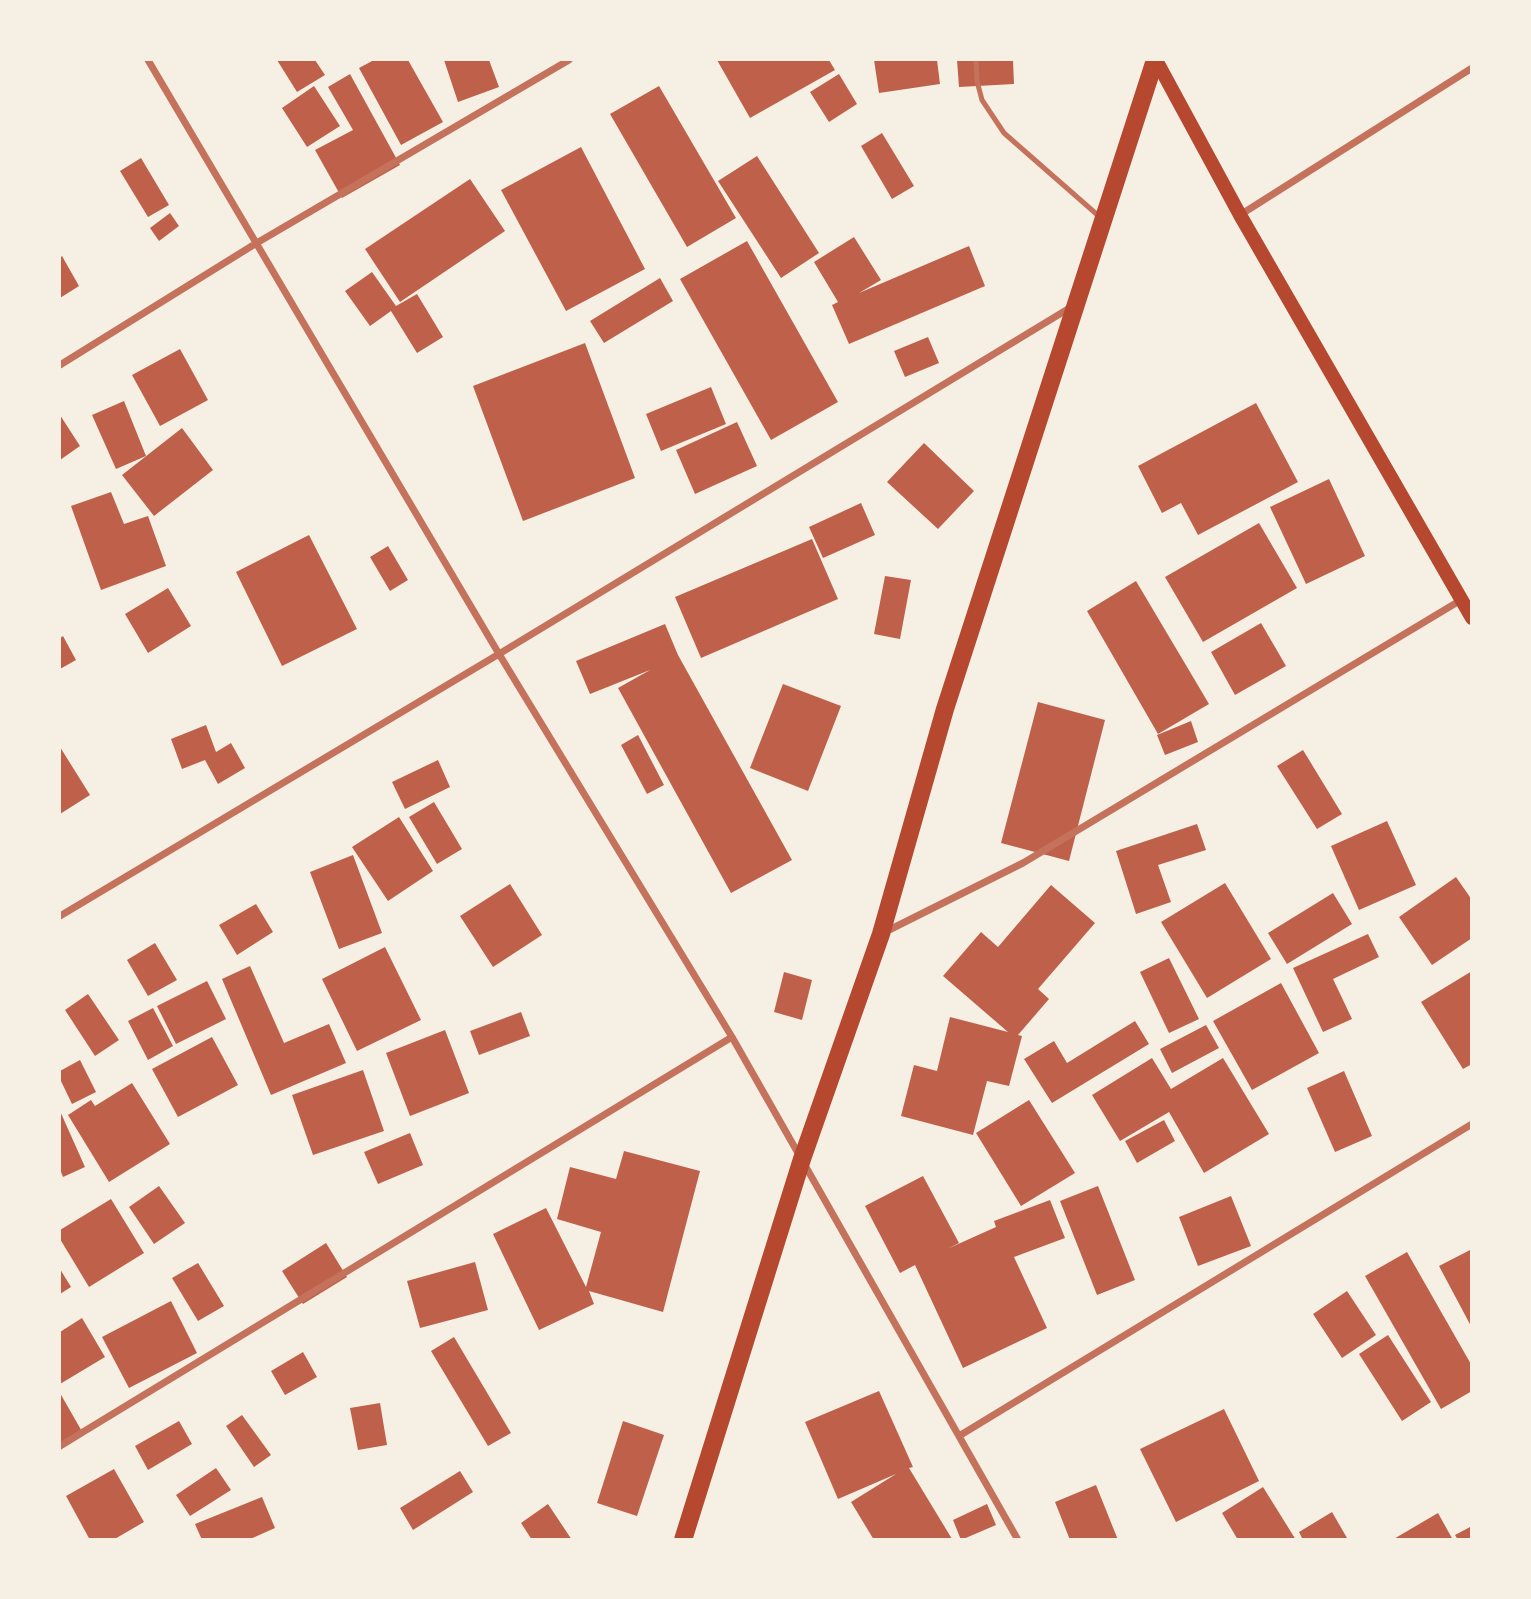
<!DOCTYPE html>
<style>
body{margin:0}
#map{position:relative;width:1531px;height:1599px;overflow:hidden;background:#f6efe4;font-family:"Playfair Display",serif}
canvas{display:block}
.frame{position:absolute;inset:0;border:61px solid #f6efe4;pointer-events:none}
</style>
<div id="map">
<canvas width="1531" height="1599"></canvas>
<div class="frame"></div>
</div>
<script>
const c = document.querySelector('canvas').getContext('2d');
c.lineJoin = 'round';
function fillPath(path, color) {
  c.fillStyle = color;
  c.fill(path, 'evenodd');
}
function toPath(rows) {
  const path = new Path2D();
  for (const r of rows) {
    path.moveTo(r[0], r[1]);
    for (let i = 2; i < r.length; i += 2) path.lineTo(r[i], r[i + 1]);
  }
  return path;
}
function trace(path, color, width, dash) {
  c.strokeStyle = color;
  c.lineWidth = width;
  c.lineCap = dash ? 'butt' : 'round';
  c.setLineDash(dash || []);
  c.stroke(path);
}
const building = toPath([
 [277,60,315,60,325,75,297,92],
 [374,60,408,60,443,122,401,145,359,68],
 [444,60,489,60,499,87,458,102],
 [717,60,829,60,835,70,750,118],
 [874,60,937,60,940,84,879,93],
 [957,60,1013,60,1014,84,959,87],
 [350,74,400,165,342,198,315,150,353,130,328,87],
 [839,74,857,104,829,122,810,92],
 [314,86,340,126,307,147,282,108],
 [659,86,736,218,687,247,610,114],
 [882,133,914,186,892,199,861,146],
 [581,147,645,269,566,311,501,190],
 [757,156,819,253,781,278,718,181],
 [141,158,169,205,148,217,120,171],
 [470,179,505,231,400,302,365,249],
 [170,213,179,226,159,241,150,228],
 [854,237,881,280,859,293,969,246,985,286,849,344,832,305,838,302,814,262],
 [747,241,838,402,771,440,680,279],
 [62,256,79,286,60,298,60,258],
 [372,272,396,306,417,294,443,337,417,353,391,311,370,326,345,291],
 [660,278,673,301,604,343,590,321],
 [928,337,939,363,905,377,894,351],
 [585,343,635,478,523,521,473,386],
 [180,349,208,400,160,426,132,375],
 [711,387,726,424,661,451,646,414],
 [124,401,146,456,116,469,92,415],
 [1256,403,1298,482,1198,535,1181,503,1162,513,1138,466],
 [60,415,80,446,60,460],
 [737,422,757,466,695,494,676,450],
 [182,428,213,470,154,516,122,475],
 [924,443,974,491,938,529,887,482],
 [1329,479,1365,556,1306,584,1270,507],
 [111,492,124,524,148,516,166,566,101,590,71,506],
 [861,503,875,535,823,558,809,527],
 [1259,523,1297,588,1203,642,1165,577],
 [309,535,357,629,282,666,236,572],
 [812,539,838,599,701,658,675,597],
 [388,546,408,580,390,591,370,557],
 [885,576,911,580,900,639,874,634],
 [1136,581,1209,704,1158,734,1087,611],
 [168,588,191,626,148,653,125,614],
 [1261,623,1286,666,1235,695,1211,652],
 [665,624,678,655,792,860,731,893,618,688,650,670,590,694,576,661],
 [63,636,76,660,60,669,60,638],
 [783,684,841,706,808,791,750,768],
 [1038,702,1105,720,1069,861,1001,843],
 [1191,721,1198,742,1165,755,1157,735],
 [206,725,216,752,231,743,245,768,218,784,205,760,182,769,171,739],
 [638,735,664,785,647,794,621,745],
 [60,747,90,795,60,814],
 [1303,750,1342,814,1317,829,1277,766],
 [438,760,450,787,405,809,392,782],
 [434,802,462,849,437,864,409,817],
 [399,817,433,871,388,901,352,847],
 [1387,821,1416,885,1359,910,1331,846],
 [1197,824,1206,850,1158,865,1171,902,1136,914,1116,851],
 [353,855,382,933,339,949,310,872],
 [1456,877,1472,900,1472,938,1432,965,1399,917],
 [1225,883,1271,959,1207,998,1161,922],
 [510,884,542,935,493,967,460,916],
 [1051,885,1095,923,1038,989,1049,999,1018,1035,1022,1036,1009,1086,987,1081,973,1135,901,1116,914,1065,937,1071,950,1017,1008,1032,943,976,981,932,998,947],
 [1333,893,1352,924,1287,964,1268,933],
 [256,904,273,932,237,955,219,925],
 [1368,934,1379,957,1333,979,1352,1019,1323,1032,1293,968],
 [155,943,177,980,148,996,127,960],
 [385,947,421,1020,357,1051,322,979],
 [1169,958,1199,1019,1169,1033,1140,972],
 [250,966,284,1043,329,1024,346,1063,271,1095,222,979],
 [1472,971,1472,1064,1463,1069,1421,1002],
 [784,972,812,980,802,1020,774,1012],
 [207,981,226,1019,176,1044,157,1006],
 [1281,983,1319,1053,1252,1090,1213,1021],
 [88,994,119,1040,95,1056,65,1010],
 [153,1008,173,1046,148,1060,128,1021],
 [521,1012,530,1036,479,1055,470,1031],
 [1135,1021,1149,1044,1052,1103,1024,1059,1054,1041,1067,1063],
 [1206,1025,1219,1048,1172,1073,1160,1049],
 [445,1030,469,1093,410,1116,386,1053],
 [212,1037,238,1085,178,1117,152,1069],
 [1152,1058,1171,1089,1223,1058,1269,1134,1204,1173,1169,1112,1120,1141,1092,1095],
 [80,1060,96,1092,72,1104,60,1079,60,1071],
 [363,1070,384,1131,313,1155,292,1095],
 [1344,1071,1372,1136,1335,1152,1307,1088],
 [132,1083,170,1144,109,1182,68,1115,91,1100,95,1106],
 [1029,1100,1075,1173,1021,1206,976,1133],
 [60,1111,85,1167,63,1177,60,1169],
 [1164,1120,1175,1141,1137,1163,1125,1141],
 [410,1133,423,1165,378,1184,364,1152],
 [624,1151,700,1171,663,1312,589,1291,594,1304,539,1330,493,1234,546,1208,586,1287,601,1232,557,1219,570,1167,616,1179],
 [923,1176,959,1243,947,1249,996,1227,994,1221,1050,1200,1065,1238,1014,1257,1047,1328,963,1368,915,1265,900,1273,865,1206],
 [159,1186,185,1223,154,1244,129,1207],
 [1098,1186,1135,1280,1097,1295,1060,1201],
 [1231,1196,1251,1246,1198,1266,1179,1217],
 [111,1199,144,1253,89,1287,60,1239,60,1230],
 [326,1243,347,1277,303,1304,282,1271],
 [1472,1249,1472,1328,1439,1266],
 [1407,1252,1472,1366,1472,1391,1441,1409,1365,1276],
 [475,1262,488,1310,420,1328,407,1281],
 [198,1263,224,1306,198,1321,172,1278],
 [60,1269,71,1287,60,1294],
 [1347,1291,1376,1335,1342,1358,1313,1314],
 [171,1301,197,1353,129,1388,102,1337],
 [82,1318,105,1357,60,1384,60,1332],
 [1388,1335,1431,1402,1402,1421,1359,1354],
 [454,1337,511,1433,488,1446,431,1351],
 [303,1352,317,1377,285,1395,271,1371],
 [879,1391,913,1467,909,1468,952,1539,951,1540,874,1540,851,1502,896,1474,838,1499,805,1422],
 [60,1393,84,1435,60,1450],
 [380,1403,387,1445,358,1450,350,1408],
 [1224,1409,1259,1481,1176,1522,1140,1449],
 [242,1415,271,1455,254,1467,226,1426],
 [179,1421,192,1444,148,1470,135,1446],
 [623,1421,664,1435,637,1516,597,1503],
 [216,1468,231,1490,190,1516,176,1495],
 [114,1469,144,1522,113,1540,90,1540,66,1496],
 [460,1471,473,1492,413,1530,400,1508],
 [1096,1485,1118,1540,1070,1540,1055,1502],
 [1263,1487,1296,1540,1238,1540,1222,1513],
 [262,1497,275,1528,248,1540,202,1540,195,1524],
 [548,1504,572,1540,532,1540,521,1523],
 [987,1504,996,1525,961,1540,953,1520],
 [1332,1512,1347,1538,1303,1540,1299,1532],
 [1438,1513,1453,1540,1392,1540],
 [1472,1526,1472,1540,1458,1540,1455,1535]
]);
const service = toPath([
 [976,60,977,81,982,100,1004,133,1101,218]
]);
const minor = toPath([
 [148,60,499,654,732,1037,1018,1540],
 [1240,215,1472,68],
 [60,365,255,244,569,60],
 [60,916,499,654,1073,306],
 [885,932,1023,863,1461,600],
 [959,1436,1472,1124],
 [60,1446,732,1037]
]);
const secondary = toPath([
 [1156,60,1240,215,1472,618]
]);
const primary = toPath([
 [683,1540,802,1159,881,934,945,709,1155,60]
]);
fillPath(building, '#bf614a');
trace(service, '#c5725c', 5);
trace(minor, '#c5725c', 7);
trace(secondary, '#b5482f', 14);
trace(primary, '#b5482f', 18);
</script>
